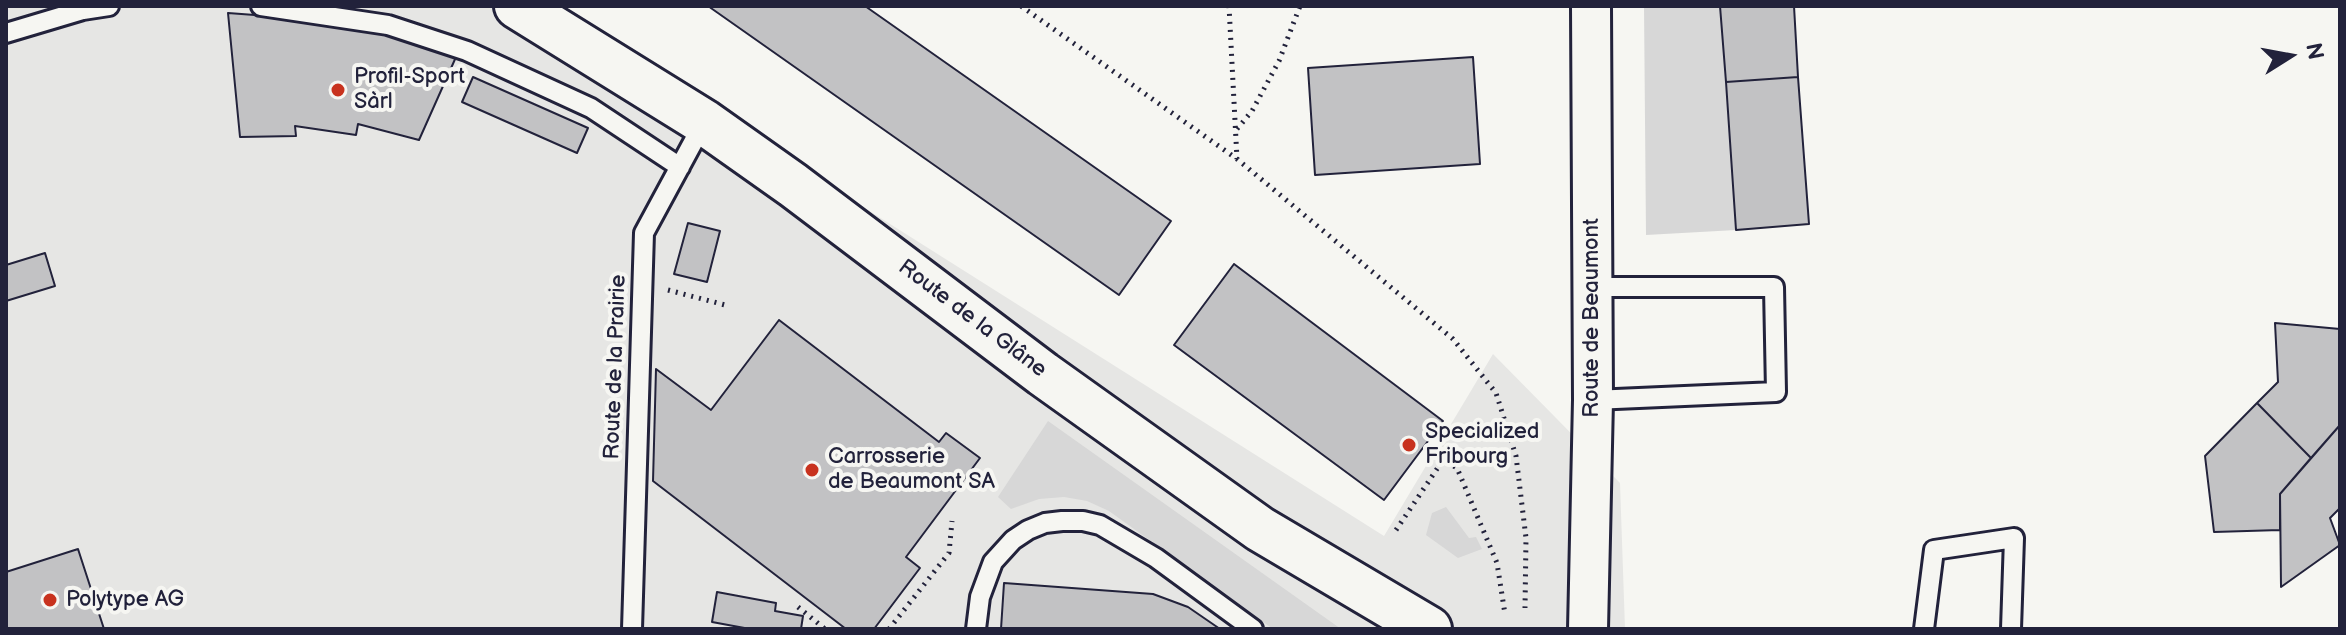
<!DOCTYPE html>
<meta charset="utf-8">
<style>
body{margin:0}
#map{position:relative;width:2346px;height:635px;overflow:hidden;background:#f6f6f2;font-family:"Balsamiq Sans",sans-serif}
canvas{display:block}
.frame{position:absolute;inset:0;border:8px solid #22223b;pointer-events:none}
.north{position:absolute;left:2250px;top:16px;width:80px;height:80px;-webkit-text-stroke:6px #f6f6f2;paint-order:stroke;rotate:79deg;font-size:22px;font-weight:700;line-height:32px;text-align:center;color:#22223b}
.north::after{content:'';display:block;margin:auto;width:28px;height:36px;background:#22223b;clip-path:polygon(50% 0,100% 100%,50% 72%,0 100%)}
</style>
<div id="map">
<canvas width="2346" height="635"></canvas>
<div class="frame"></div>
<div class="north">N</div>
</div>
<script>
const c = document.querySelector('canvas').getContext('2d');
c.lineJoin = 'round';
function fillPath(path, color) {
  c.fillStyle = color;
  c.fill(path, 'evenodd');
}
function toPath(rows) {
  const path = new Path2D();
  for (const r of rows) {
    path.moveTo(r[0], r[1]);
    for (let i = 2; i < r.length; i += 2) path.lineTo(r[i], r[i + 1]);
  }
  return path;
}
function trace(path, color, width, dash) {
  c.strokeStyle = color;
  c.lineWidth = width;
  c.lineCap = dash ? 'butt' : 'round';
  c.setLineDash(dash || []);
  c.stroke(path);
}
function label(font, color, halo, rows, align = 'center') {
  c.font = font + ' "Balsamiq Sans",sans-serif';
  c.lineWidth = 8;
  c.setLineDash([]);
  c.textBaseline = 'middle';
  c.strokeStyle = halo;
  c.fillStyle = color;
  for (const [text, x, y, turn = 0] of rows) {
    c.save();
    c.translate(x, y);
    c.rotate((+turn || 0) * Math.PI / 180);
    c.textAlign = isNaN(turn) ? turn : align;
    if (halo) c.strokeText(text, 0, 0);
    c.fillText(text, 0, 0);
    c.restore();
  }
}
const built = toPath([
 [6,6,545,6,1384,536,1493,354,1620,483,1625,629,6,629]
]);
const green = toPath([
 [1644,6,1720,6,1736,230,1646,235],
 [1048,421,1341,629,1273,629,1109,511,1087,501,1064,497,1039,499,1011,509,998,497],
 [1446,507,1469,538,1476,537,1482,549,1458,558,1426,535,1432,513]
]);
const building = toPath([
 [708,6,865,6,1171,221,1119,295,708,6],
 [1720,6,1794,6,1798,77,1726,82,1720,6],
 [228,13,308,19,387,33,456,57,419,140,358,124,356,135,295,126,296,136,240,137,228,13],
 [1473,57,1480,164,1315,175,1308,68,1473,57],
 [473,77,588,128,577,153,462,102,473,77],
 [1798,77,1809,224,1736,230,1726,82,1798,77],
 [688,223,720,231,707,282,674,274,688,223],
 [45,253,55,286,6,301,6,265,45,253],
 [1234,264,1443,421,1384,500,1174,345,1234,264],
 [779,320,939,442,946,433,980,458,906,557,920,568,874,629,846,629,653,481,656,369,711,410,779,320],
 [2275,323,2340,329,2340,425,2311,458,2257,403,2278,382,2275,323],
 [2257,403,2311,458,2280,494,2280,530,2214,532,2205,456,2257,403],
 [2340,425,2340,508,2330,518,2340,545,2281,587,2280,494,2340,425],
 [78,549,104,629,6,629,6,572,78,549],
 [1004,583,1153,594,1188,607,1220,629,1001,629,1004,583],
 [717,592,776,603,775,611,803,616,801,629,750,629,712,622,717,592]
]);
const path = toPath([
 [1021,6,1237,159,1453,339,1496,393,1516,456,1526,538,1525,608],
 [1229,6,1237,159],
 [1237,129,1252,111,1279,61,1300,6],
 [668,290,729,306],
 [1426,450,1457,468,1497,563,1505,614],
 [1396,530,1443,460],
 [798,607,825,629],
 [889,629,949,553,952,521]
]);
const lane = toPath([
 [261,6,388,25,467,51,591,108,680,167],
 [6,33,83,10,109,6],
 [1591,287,1774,287,1776,392,1593,400],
 [632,629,644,233,704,122],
 [976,629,980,597,993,562,1013,540,1028,530,1045,523,1062,521,1083,521,1100,525,1156,558,1253,629],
 [1924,629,1934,550,2014,538,2011,629]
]);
const street = toPath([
 [1588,629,1593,400,1591,6]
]);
const secondary = toPath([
 [517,6,704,122,793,185,1043,374,1260,529,1429,629]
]);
const markers = [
 [338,90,8,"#c8321e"],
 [1409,445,8,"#c8321e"],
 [812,470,8,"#c8321e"],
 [50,600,8,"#c8321e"]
];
const poiNames = [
 ["Profil-Sport",354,77],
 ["Sàrl",354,102],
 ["Specialized",1425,432],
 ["Fribourg",1425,457],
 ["Carrosserie",828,457],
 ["de Beaumont SA",828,482],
 ["Polytype AG",66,600]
];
const streetNames = [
 ["Route de Beaumont",1592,318,-90],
 ["Route de la Glâne",972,319,37],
 ["Route de la Prairie",616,367,-88]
];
fillPath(built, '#e6e6e4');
fillPath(green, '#d7d7d7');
fillPath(building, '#c2c2c4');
trace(building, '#22223b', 2);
trace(lane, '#22223b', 24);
trace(street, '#22223b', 44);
trace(secondary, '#22223b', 50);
trace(path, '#22223b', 5, [2, 6]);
trace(lane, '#f6f6f2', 18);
trace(street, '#f6f6f2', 38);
trace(secondary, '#f6f6f2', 44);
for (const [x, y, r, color] of markers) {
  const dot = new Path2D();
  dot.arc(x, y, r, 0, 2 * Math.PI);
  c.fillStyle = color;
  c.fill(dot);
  trace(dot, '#f6f6f2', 3);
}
label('22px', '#22223b', '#f6f6f2', poiNames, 'left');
label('22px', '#22223b', '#f6f6f2', streetNames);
</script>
